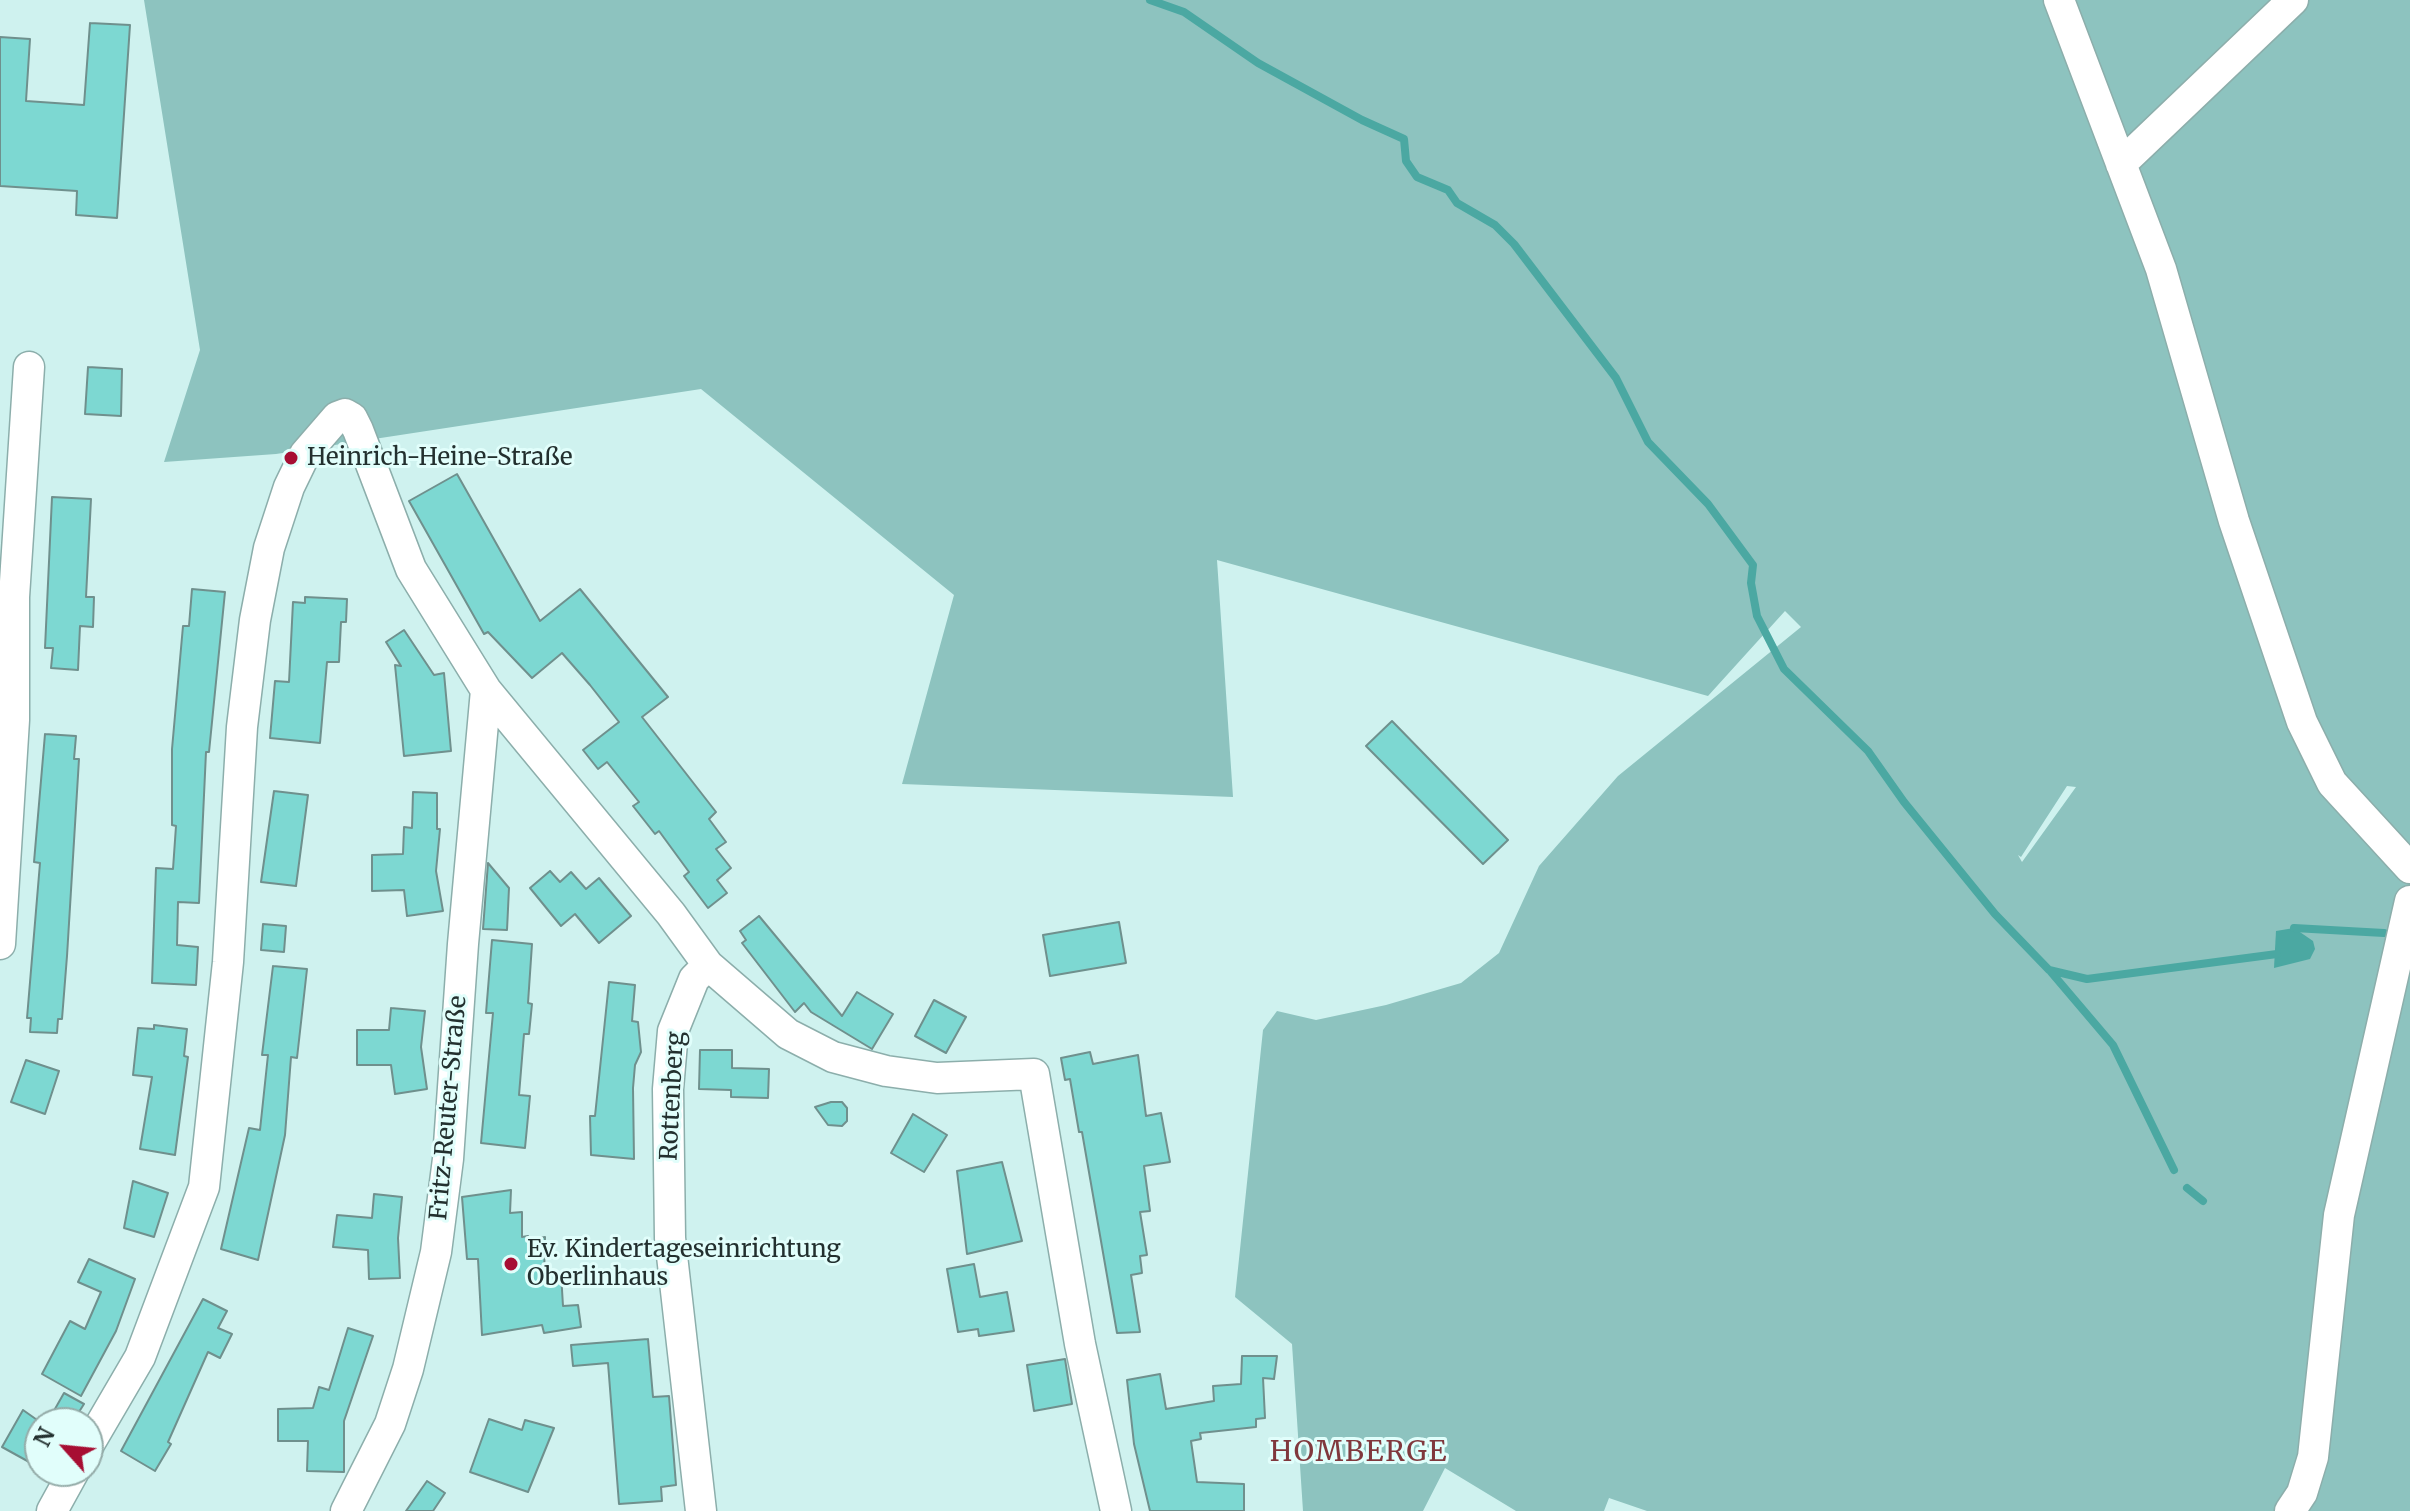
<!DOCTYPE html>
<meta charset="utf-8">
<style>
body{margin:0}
#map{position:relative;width:2410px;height:1511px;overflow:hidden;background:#cff2ef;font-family:Merriweather,serif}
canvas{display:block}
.north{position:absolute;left:24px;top:1407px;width:80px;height:80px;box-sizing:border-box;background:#e1fefb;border:2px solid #95aca9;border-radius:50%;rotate:297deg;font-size:22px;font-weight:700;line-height:32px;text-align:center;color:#23302f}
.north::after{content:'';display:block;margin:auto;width:28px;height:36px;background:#a70e33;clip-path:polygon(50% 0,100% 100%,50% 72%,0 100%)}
</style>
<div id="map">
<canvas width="2410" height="1511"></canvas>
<div class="north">N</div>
</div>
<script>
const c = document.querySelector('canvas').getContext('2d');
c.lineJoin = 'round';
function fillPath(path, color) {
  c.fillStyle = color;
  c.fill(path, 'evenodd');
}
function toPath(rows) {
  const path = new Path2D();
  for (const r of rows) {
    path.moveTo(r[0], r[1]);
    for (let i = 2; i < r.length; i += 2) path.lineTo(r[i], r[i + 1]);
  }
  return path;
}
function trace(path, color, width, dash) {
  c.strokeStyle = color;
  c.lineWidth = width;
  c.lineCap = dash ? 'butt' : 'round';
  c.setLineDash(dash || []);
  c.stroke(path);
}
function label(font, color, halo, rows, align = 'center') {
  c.font = font + ' Merriweather,serif';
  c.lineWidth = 6;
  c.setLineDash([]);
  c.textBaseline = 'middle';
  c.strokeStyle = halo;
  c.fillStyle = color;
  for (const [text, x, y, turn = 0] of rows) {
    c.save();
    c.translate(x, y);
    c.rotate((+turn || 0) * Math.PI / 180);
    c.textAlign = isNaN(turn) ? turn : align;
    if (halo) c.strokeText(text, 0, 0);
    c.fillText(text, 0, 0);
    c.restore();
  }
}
const green = toPath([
 [144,0,2410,0,2410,1511,1647,1511,1609,1498,1604,1511,1516,1511,1445,1468,1423,1511,1303,1511,1292,1344,1235,1297,1263,1030,1277,1011,1316,1020,1386,1005,1461,983,1499,953,1539,866,1618,776,1801,627,1785,611,1708,696,1217,560,1233,797,902,784,954,595,701,389,276,454,164,462,200,350],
 [2067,786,2076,787,2022,862,2018,855,2021,857]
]);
const water = toPath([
 [2294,928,2313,941,2315,949,2310,959,2274,968,2276,931]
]);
const stream = toPath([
 [1150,0,1184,12,1258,63,1362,120,1404,139,1406,161,1417,177,1448,190,1457,203,1495,225,1514,244,1616,378,1648,442,1708,504,1753,565,1751,583,1757,616,1784,669,1868,751,1904,802,1995,914,2049,970,2087,979,2277,954],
 [2294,928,2384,933],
 [2051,972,2113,1045,2174,1170],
 [2187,1188,2203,1201]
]);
const building = toPath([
 [90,23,130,25,117,218,76,215,77,191,0,186,0,37,30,39,26,101,84,105,90,23],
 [88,367,122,369,121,416,85,414,88,367],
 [457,474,540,621,580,589,668,697,642,717,716,812,709,819,726,842,716,849,731,868,717,880,727,893,708,908,684,876,689,872,659,831,655,834,633,806,639,802,607,762,598,769,583,750,619,722,590,685,562,653,532,678,488,632,484,634,409,501,457,474],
 [52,497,91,499,86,597,94,597,93,627,80,626,78,670,51,668,53,648,45,648,52,497],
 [192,589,225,592,209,752,206,752,199,903,178,902,177,945,198,947,196,985,152,983,156,868,173,869,176,826,172,825,172,749,183,626,189,626,192,589],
 [305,597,347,599,346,622,341,622,339,662,327,662,320,743,270,738,275,681,289,682,293,602,305,603,305,597],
 [404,630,434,675,444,673,451,751,404,756,395,665,401,666,386,642,404,630],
 [1392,721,1508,840,1483,864,1366,746,1392,721],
 [45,734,76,736,74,759,79,759,67,956,62,1019,58,1019,57,1033,30,1032,31,1018,27,1018,40,863,34,862,45,734],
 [274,791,308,795,296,886,261,882,274,791],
 [413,792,437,793,437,829,440,829,436,871,443,911,407,916,404,890,372,891,372,855,403,854,404,827,412,828,413,792],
 [488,863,509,888,507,930,483,929,488,863],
 [550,871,560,882,571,872,586,889,599,878,631,916,599,943,575,914,561,926,530,888,550,871],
 [759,916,842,1016,857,992,893,1014,872,1049,811,1012,804,1003,795,1012,742,943,746,940,740,931,759,916],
 [1119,922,1126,963,1050,976,1043,935,1119,922],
 [263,924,286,926,284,952,261,950,263,924],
 [492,940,532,944,528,1003,532,1004,529,1034,524,1034,519,1095,530,1096,525,1148,481,1143,493,1013,486,1013,492,940],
 [273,966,307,969,297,1058,291,1057,285,1135,258,1260,221,1249,249,1128,260,1130,268,1055,262,1055,273,966],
 [609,982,635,985,632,1021,638,1022,641,1052,635,1065,633,1088,634,1159,591,1155,590,1116,595,1116,609,982],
 [934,1000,966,1017,946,1053,915,1036,934,1000],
 [391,1008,425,1011,421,1047,427,1089,395,1094,391,1065,357,1065,357,1030,389,1030,391,1008],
 [154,1025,187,1029,184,1056,188,1057,175,1155,140,1149,152,1077,133,1075,138,1028,154,1029,154,1025],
 [700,1050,732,1050,732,1068,769,1069,768,1098,731,1097,731,1090,699,1089,700,1050],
 [1090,1052,1093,1064,1138,1055,1146,1116,1161,1113,1170,1162,1144,1166,1150,1211,1140,1212,1147,1255,1140,1256,1142,1273,1131,1275,1140,1332,1117,1333,1082,1132,1079,1132,1070,1079,1065,1080,1061,1058,1090,1052],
 [26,1060,59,1071,45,1114,11,1102,26,1060],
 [831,1102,842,1102,847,1108,847,1121,842,1126,828,1125,815,1107,831,1102],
 [913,1114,947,1135,924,1172,891,1153,913,1114],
 [1002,1162,1022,1241,967,1254,957,1171,1002,1162],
 [133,1181,168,1193,154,1237,124,1228,133,1181],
 [511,1190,510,1213,522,1212,522,1237,528,1236,528,1240,545,1237,544,1277,561,1273,563,1306,578,1305,581,1327,544,1333,542,1325,482,1335,478,1259,467,1259,462,1197,511,1190],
 [374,1194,402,1197,398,1238,400,1278,369,1279,368,1250,333,1247,337,1215,372,1218,374,1194],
 [89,1259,135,1279,116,1331,81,1396,42,1374,70,1321,85,1329,101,1292,78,1282,89,1259],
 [974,1264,980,1297,1007,1292,1014,1331,979,1336,978,1329,958,1332,947,1269,974,1264],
 [203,1299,227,1311,218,1328,232,1334,220,1358,208,1352,168,1442,171,1444,155,1471,121,1451,203,1299],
 [348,1328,373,1336,344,1421,344,1472,307,1471,308,1441,278,1441,278,1409,313,1408,319,1387,329,1390,348,1328],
 [648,1339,653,1397,669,1396,676,1485,661,1487,662,1501,619,1504,608,1363,573,1366,571,1345,648,1339],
 [1242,1356,1277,1356,1274,1379,1263,1378,1265,1418,1256,1419,1256,1427,1200,1433,1201,1439,1191,1441,1197,1482,1244,1484,1244,1511,1150,1511,1134,1444,1127,1380,1160,1374,1166,1409,1214,1401,1213,1386,1241,1384,1242,1356],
 [1065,1359,1072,1404,1034,1411,1027,1365,1065,1359],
 [64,1393,84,1404,72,1423,47,1423,64,1393],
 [23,1410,40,1422,40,1468,2,1447,23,1410],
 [489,1419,522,1430,525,1420,554,1428,528,1492,470,1472,489,1419],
 [427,1481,445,1493,433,1511,406,1511,427,1481]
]);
const minor = toPath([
 [2059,0,2161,269,2234,521,2302,722,2332,783,2410,868],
 [2121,164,2293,0],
 [0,944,14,720,14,597,29,367],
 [88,1446,140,1357,204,1187,228,962,242,727,255,620,269,548,289,487,305,454,337,417,345,414,352,418,358,430,411,569,486,690,671,914,708,965,788,1034,833,1057,886,1071,937,1078,1034,1074,1080,1344,1116,1511],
 [52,1511,74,1471],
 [346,1511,390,1424,408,1369,436,1252,448,1159,463,944,486,690],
 [701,1511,670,1238,668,1089,673,1031,694,979,708,965],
 [2290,1511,2302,1493,2313,1457,2339,1215,2410,901]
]);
const markers = [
 [291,458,8,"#a70e33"],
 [511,1264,8,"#a70e33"]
];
const poiNames = [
 ["Heinrich-Heine-Straße",307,458],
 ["Ev. Kindertageseinrichtung",527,1250],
 ["Oberlinhaus",527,1278]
];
const streetNames = [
 ["Rottenberg",673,1096,-87],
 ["Fritz-Reuter-Straße",449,1108,-85]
];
const quarterNames = [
 ["HOMBERGE",1359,1453]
];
fillPath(green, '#8dc3bf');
fillPath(water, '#4ba8a2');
trace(stream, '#4ba8a2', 8);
fillPath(building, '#7dd8d2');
trace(building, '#6f908d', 2);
trace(minor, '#8caeab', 33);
trace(minor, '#fff', 30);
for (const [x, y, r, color] of markers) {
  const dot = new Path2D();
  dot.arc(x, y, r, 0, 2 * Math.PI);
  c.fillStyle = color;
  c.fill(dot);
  trace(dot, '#e1fefb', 3);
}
label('24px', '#23302f', '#e1fefb', poiNames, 'left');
label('24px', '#23302f', '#e1fefb', streetNames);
c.letterSpacing = '2px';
label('28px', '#80383d', '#e1fefb', quarterNames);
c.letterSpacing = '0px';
</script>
